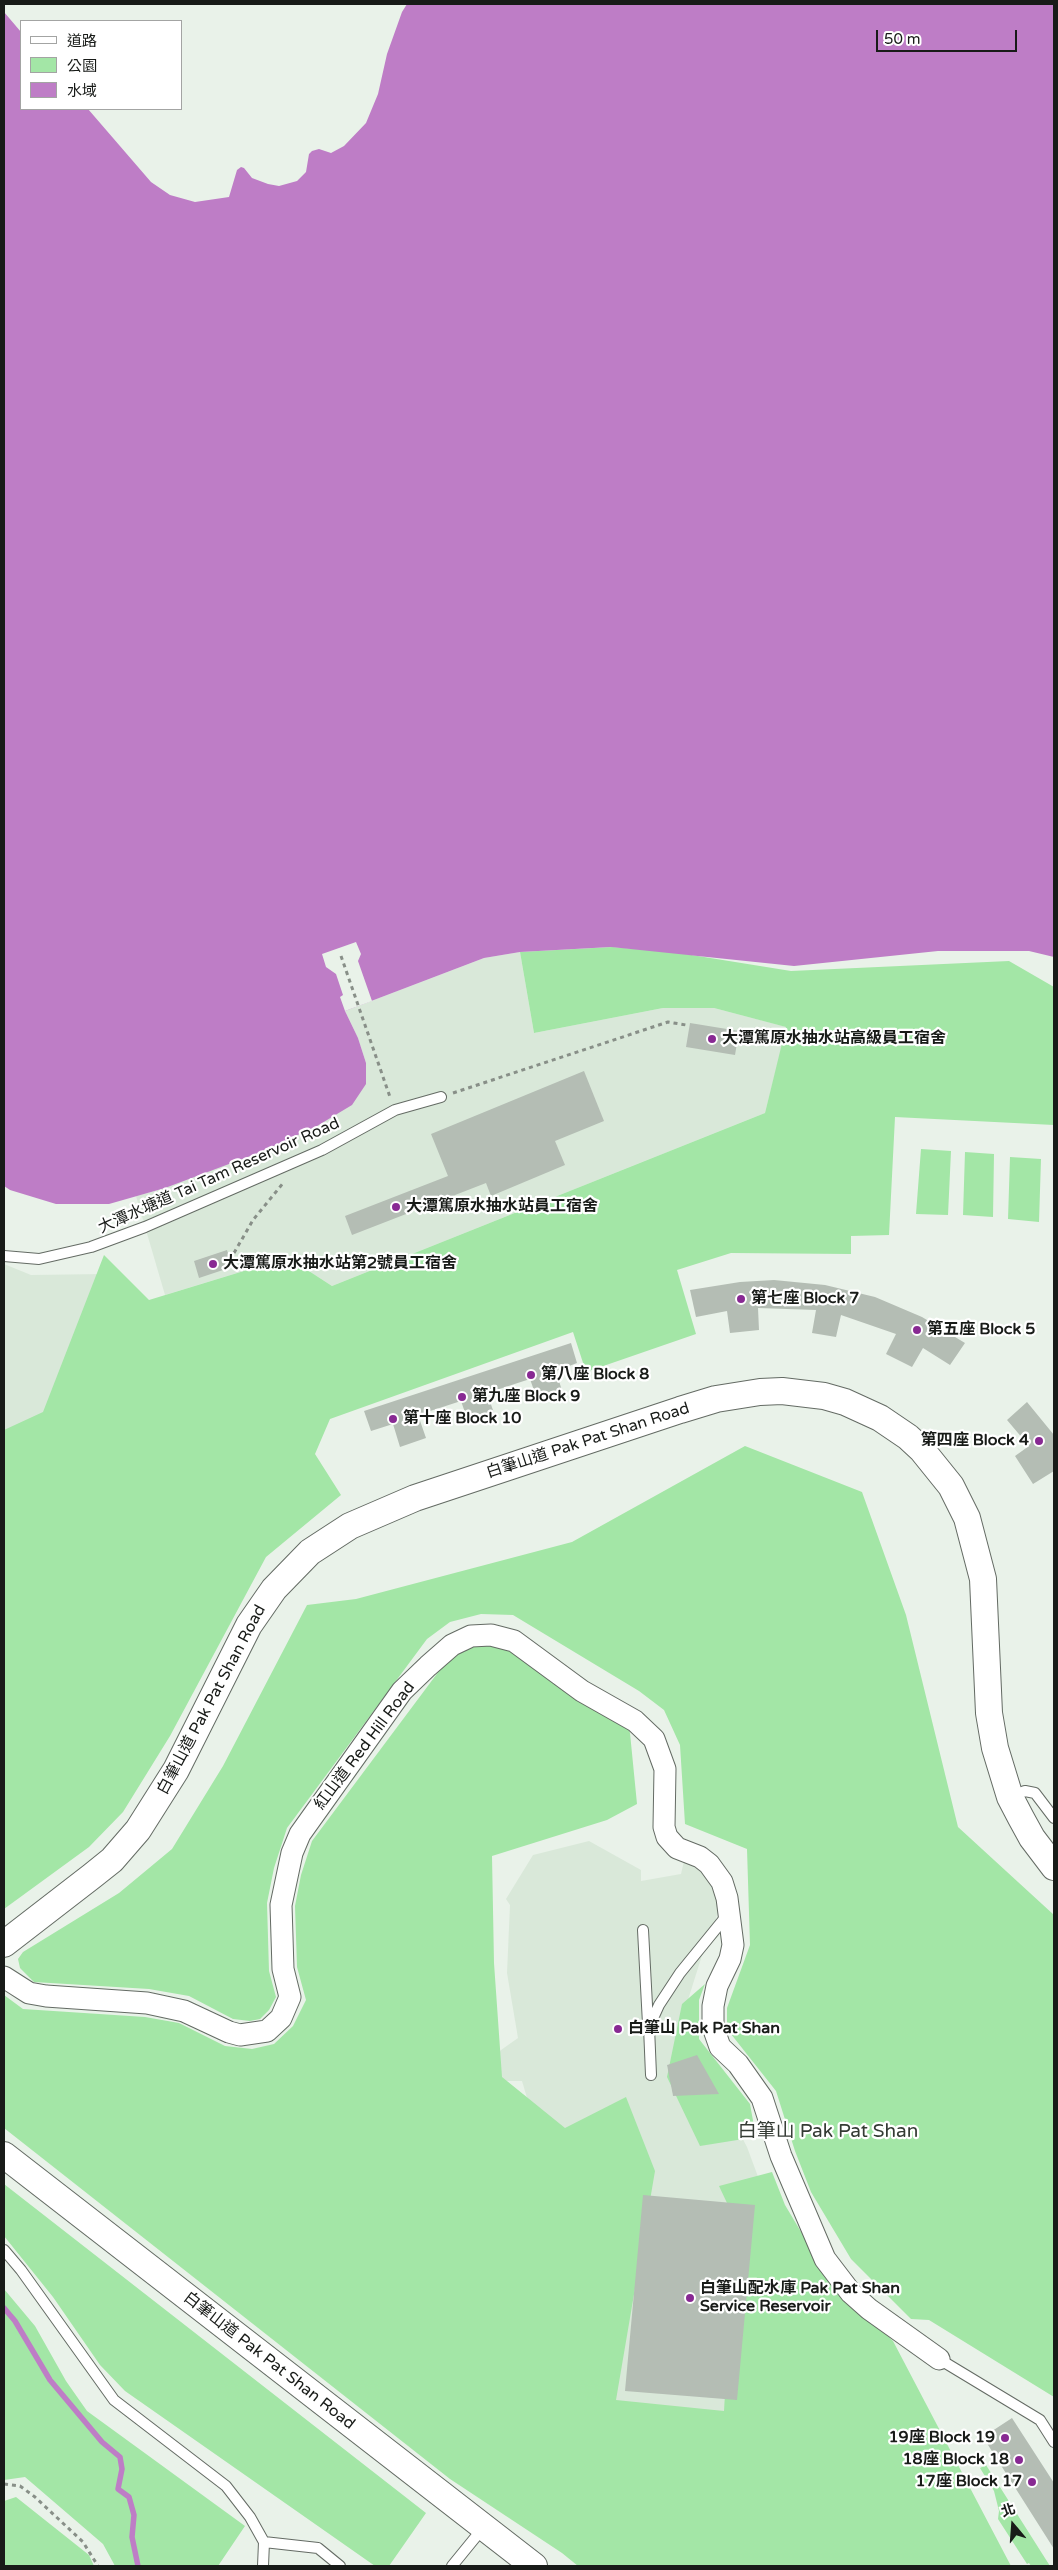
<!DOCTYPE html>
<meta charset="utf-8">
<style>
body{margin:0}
#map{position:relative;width:1058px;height:2570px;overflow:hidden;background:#e9f2e9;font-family:"Varela Round","Noto Sans TC",sans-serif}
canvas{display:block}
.frame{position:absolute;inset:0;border:5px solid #181b18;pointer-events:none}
.legend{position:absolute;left:20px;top:20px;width:162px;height:90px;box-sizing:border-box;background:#fff;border:1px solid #a3a4a3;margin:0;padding:6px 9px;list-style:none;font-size:15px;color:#181b18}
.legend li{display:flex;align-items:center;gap:10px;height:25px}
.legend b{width:25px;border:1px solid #a3a4a3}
.north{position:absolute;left:988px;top:2500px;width:50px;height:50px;-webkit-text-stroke:4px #fff;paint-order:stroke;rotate:342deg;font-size:14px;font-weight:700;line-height:20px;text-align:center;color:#181b18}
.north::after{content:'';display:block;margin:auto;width:18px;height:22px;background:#181b18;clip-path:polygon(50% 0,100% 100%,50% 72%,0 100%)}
.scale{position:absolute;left:876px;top:30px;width:141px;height:22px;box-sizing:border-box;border:2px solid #181b18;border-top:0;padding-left:6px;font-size:15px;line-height:18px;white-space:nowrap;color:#181b18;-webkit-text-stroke:4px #fff;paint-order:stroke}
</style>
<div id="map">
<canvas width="1058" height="2570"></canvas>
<div class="frame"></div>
<ul class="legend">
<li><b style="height:6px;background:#fff"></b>道路</li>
<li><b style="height:14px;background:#a3e6a6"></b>公園</li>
<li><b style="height:14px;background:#be7dc6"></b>水域</li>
</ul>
<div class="north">北</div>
<div class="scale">50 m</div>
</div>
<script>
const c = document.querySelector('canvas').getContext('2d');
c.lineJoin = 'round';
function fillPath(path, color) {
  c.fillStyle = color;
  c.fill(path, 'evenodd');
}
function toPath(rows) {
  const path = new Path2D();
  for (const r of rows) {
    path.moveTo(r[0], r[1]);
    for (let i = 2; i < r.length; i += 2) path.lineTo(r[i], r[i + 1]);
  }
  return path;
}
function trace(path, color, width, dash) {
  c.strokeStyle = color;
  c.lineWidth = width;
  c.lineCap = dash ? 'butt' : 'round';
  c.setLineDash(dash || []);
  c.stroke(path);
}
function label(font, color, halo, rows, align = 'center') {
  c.font = font + ' "Varela Round","Noto Sans TC",sans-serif';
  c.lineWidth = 4.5;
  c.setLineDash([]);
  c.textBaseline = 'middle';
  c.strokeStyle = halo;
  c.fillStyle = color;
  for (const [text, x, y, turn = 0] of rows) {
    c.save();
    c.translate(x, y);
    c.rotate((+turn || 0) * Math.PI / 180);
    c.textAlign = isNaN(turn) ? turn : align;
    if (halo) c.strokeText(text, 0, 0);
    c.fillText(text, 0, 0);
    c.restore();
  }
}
const built = toPath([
 [520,952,534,1033,663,1008,714,1008,787,1027,765,1113,332,1286,295,1262,270,1263,165,1295,136,1196,165,1188,366,1063,358,1038,345,1011,484,958],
 [4,1264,31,1275,105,1274,41,1448,4,1434],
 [589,1841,641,1870,641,1881,681,1874,684,1861,697,1866,712,1885,719,1906,716,1919,719,1936,704,1949,687,2003,697,2055,667,2065,673,2096,687,2092,719,2094,747,2147,770,2209,789,2404,675,2442,584,2404,539,2138,522,2081,495,2081,494,2055,518,2038,507,1973,510,1905,506,1899,533,1855]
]);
const green = toPath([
 [612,947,673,952,791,971,1009,961,1054,987,1054,1125,895,1117,889,1235,851,1236,851,1254,731,1253,677,1270,696,1334,586,1372,573,1332,330,1419,315,1454,341,1495,266,1557,170,1736,123,1812,89,1847,4,1909,4,1430,43,1412,104,1255,149,1300,270,1263,295,1262,332,1286,765,1113,786,1027,714,1008,663,1008,534,1033,520,952],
 [921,1149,951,1151,948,1215,916,1214],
 [965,1152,994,1154,993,1217,963,1215],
 [1010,1157,1041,1159,1039,1222,1008,1219],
 [745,1446,862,1492,906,1615,958,1827,1054,1915,1054,2397,929,2320,911,2319,851,2259,811,2192,795,2151,776,2091,727,2029,727,2008,750,1945,747,1849,685,1824,680,1745,664,1710,639,1691,513,1615,481,1614,450,1622,427,1639,287,1828,274,1868,267,1903,269,1971,276,1997,269,2010,260,2019,250,2021,233,2019,189,1996,149,1989,34,1982,20,1968,18,1959,23,1952,119,1893,172,1849,223,1766,307,1605,356,1599,572,1542],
 [485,1642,505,1643,623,1715,630,1733,637,1804,607,1820,492,1856,494,1963,502,2077,565,2128,626,2097,655,2171,616,2400,724,2411,735,2220,719,2186,772,2172,785,2205,828,2277,893,2341,1011,2566,578,2566,562,2553,450,2479,4,2128,4,1995,23,2009,145,2017,179,2023,225,2046,252,2049,274,2044,293,2026,306,2000,297,1967,295,1906,301,1875,312,1841,448,1659,462,1648],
 [705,1984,699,2000,699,2039,750,2104,756,2137,700,2146,667,2077,682,2004],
 [4,2184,426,2513,389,2566,375,2566,125,2391,100,2365,53,2297,4,2236],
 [4,2289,35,2326,66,2381,87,2411,245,2526,218,2566,115,2566,103,2544,25,2477,4,2480],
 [986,2465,1050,2566,1031,2566,1029,2563,1027,2564,998,2519,999,2511,994,2491,980,2468],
 [16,2497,89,2555,94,2566,4,2566,4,2501]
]);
const water = toPath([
 [407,4,1054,4,1054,957,1029,951,938,951,794,966,611,947,520,952,484,958,345,1011,358,1038,366,1063,366,1084,352,1105,317,1126,261,1152,165,1188,109,1204,56,1204,10,1190,4,1186,4,12,21,32,21,109,88,109,151,182,170,195,195,202,229,197,237,170,241,167,244,168,252,178,268,184,279,186,297,181,306,172,309,154,312,151,319,149,331,153,344,146,366,123,378,94,387,54,402,12]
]);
const pier = toPath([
 [356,942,361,954,358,961,372,1001,345,1011,340,997,343,995,336,974,326,967,322,954]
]);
const stream = toPath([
 [4,2308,15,2321,50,2380,102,2442,120,2457,122,2469,118,2489,129,2497,134,2515,132,2537,138,2566]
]);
const building = toPath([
 [690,1023,739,1031,735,1055,686,1047],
 [584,1071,604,1121,555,1141,565,1165,491,1196,486,1183,352,1235,345,1216,448,1176,431,1134],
 [227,1250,232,1267,199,1278,194,1261],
 [774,1280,825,1285,875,1297,922,1317,965,1343,950,1365,923,1348,912,1367,886,1354,896,1334,841,1315,836,1337,812,1333,816,1310,758,1308,759,1330,730,1333,727,1311,696,1317,690,1290,740,1282],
 [571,1343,577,1363,556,1371,563,1394,538,1402,530,1379,487,1393,495,1416,469,1424,461,1401,418,1415,426,1438,400,1447,393,1424,371,1431,364,1411],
 [1027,1402,1054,1435,1054,1471,1033,1484,1015,1456,1029,1446,1007,1420],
 [697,2055,719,2094,673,2096,667,2065],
 [643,2195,755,2205,737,2400,625,2391],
 [1012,2418,1054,2483,1054,2549,983,2437]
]);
const path = toPath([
 [341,956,390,1097],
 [453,1093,668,1022,686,1025],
 [234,1253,253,1220,284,1182],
 [4,2484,20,2486,35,2497,83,2542,98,2566]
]);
const service = toPath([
 [4,1256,39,1259,91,1247,145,1227,322,1150,395,1110,441,1097],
 [1011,1796,1025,1791,1035,1793,1054,1818],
 [643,1930,648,2024],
 [651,2075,649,2027,659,2005,680,1973,728,1914],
 [4,2250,21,2270,114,2400,226,2486,250,2517,264,2542,263,2566],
 [939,2359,1040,2420,1054,2442],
 [264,2542,318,2548,340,2566],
 [452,2566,483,2528]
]);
const minor = toPath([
 [4,1977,29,1993,46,1996,147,2003,184,2011,229,2032,240,2035,267,2031,281,2018,290,1997,283,1969,281,1905,292,1853,300,1834,402,1691,428,1666,452,1645,471,1636,491,1635,514,1641,582,1691,635,1721,654,1739,665,1769,664,1827,667,1837,677,1848,700,1857,709,1864,722,1882,727,1898,733,1945,730,1959,717,1986,713,2006,713,2027,720,2047,738,2064,762,2098,781,2156,825,2259,851,2293,869,2309,939,2359]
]);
const tertiary = toPath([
 [4,1944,92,1876,112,1860,138,1830,176,1770,249,1625,274,1589,310,1552,350,1526,415,1498,680,1410,716,1399,760,1392,782,1391,824,1396,845,1402,880,1418,908,1437,922,1450,951,1486,967,1518,983,1579,989,1713,995,1748,1010,1797,1021,1818,1032,1838,1054,1867],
 [4,2155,534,2566]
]);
const markers = [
 [712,1039,5,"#882993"],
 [396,1207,5,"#882993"],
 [213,1264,5,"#882993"],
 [741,1299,5,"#882993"],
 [917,1330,5,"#882993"],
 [531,1375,5,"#882993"],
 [462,1397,5,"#882993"],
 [393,1419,5,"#882993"],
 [1039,1441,5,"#882993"],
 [618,2029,5,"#882993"],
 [690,2298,5,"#882993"],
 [1005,2438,5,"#882993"],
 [1019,2460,5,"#882993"],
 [1032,2482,5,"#882993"]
];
const poiNames = [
 ["大潭篤原水抽水站高級員工宿舍",722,1039],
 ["大潭篤原水抽水站員工宿舍",406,1207],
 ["大潭篤原水抽水站第2號員工宿舍",223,1264],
 ["第七座 Block 7",751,1299],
 ["第五座 Block 5",927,1330],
 ["第八座 Block 8",541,1375],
 ["第九座 Block 9",472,1397],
 ["第十座 Block 10",403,1419],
 ["第四座 Block 4",1029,1441,"right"],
 ["白筆山 Pak Pat Shan",628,2029],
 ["白筆山配水庫 Pak Pat Shan",700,2289],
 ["Service Reservoir",700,2307],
 ["19座 Block 19",995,2438,"right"],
 ["18座 Block 18",1009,2460,"right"],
 ["17座 Block 17",1022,2482,"right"]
];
const streetNames = [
 ["大潭水塘道 Tai Tam Reservoir Road",219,1176,-24],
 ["白筆山道 Pak Pat Shan Road",588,1441,-18],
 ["白筆山道 Pak Pat Shan Road",212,1700,-62],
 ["紅山道 Red Hill Road",365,1746,-53],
 ["白筆山道 Pak Pat Shan Road",269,2361,38]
];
const quarterNames = [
 ["白筆山 Pak Pat Shan",828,2132]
];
fillPath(built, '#d9e8d9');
fillPath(green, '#a3e6a6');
fillPath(water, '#be7dc6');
fillPath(pier, '#e9f2e9');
trace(stream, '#be7dc6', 5.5);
fillPath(building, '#b4bdb4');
trace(service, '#646b64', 12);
trace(minor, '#646b64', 23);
trace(tertiary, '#646b64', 28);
trace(path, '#888f88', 3, [4, 4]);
trace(service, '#fff', 10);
trace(minor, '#fff', 21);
trace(tertiary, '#fff', 26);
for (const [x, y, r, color] of markers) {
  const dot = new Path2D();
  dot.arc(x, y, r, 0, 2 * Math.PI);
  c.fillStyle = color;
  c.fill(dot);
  trace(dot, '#fff', 2);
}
label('bold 16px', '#181b18', '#fff', poiNames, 'left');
label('16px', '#181b18', '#fff', streetNames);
label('19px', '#343b34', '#fff', quarterNames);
</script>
